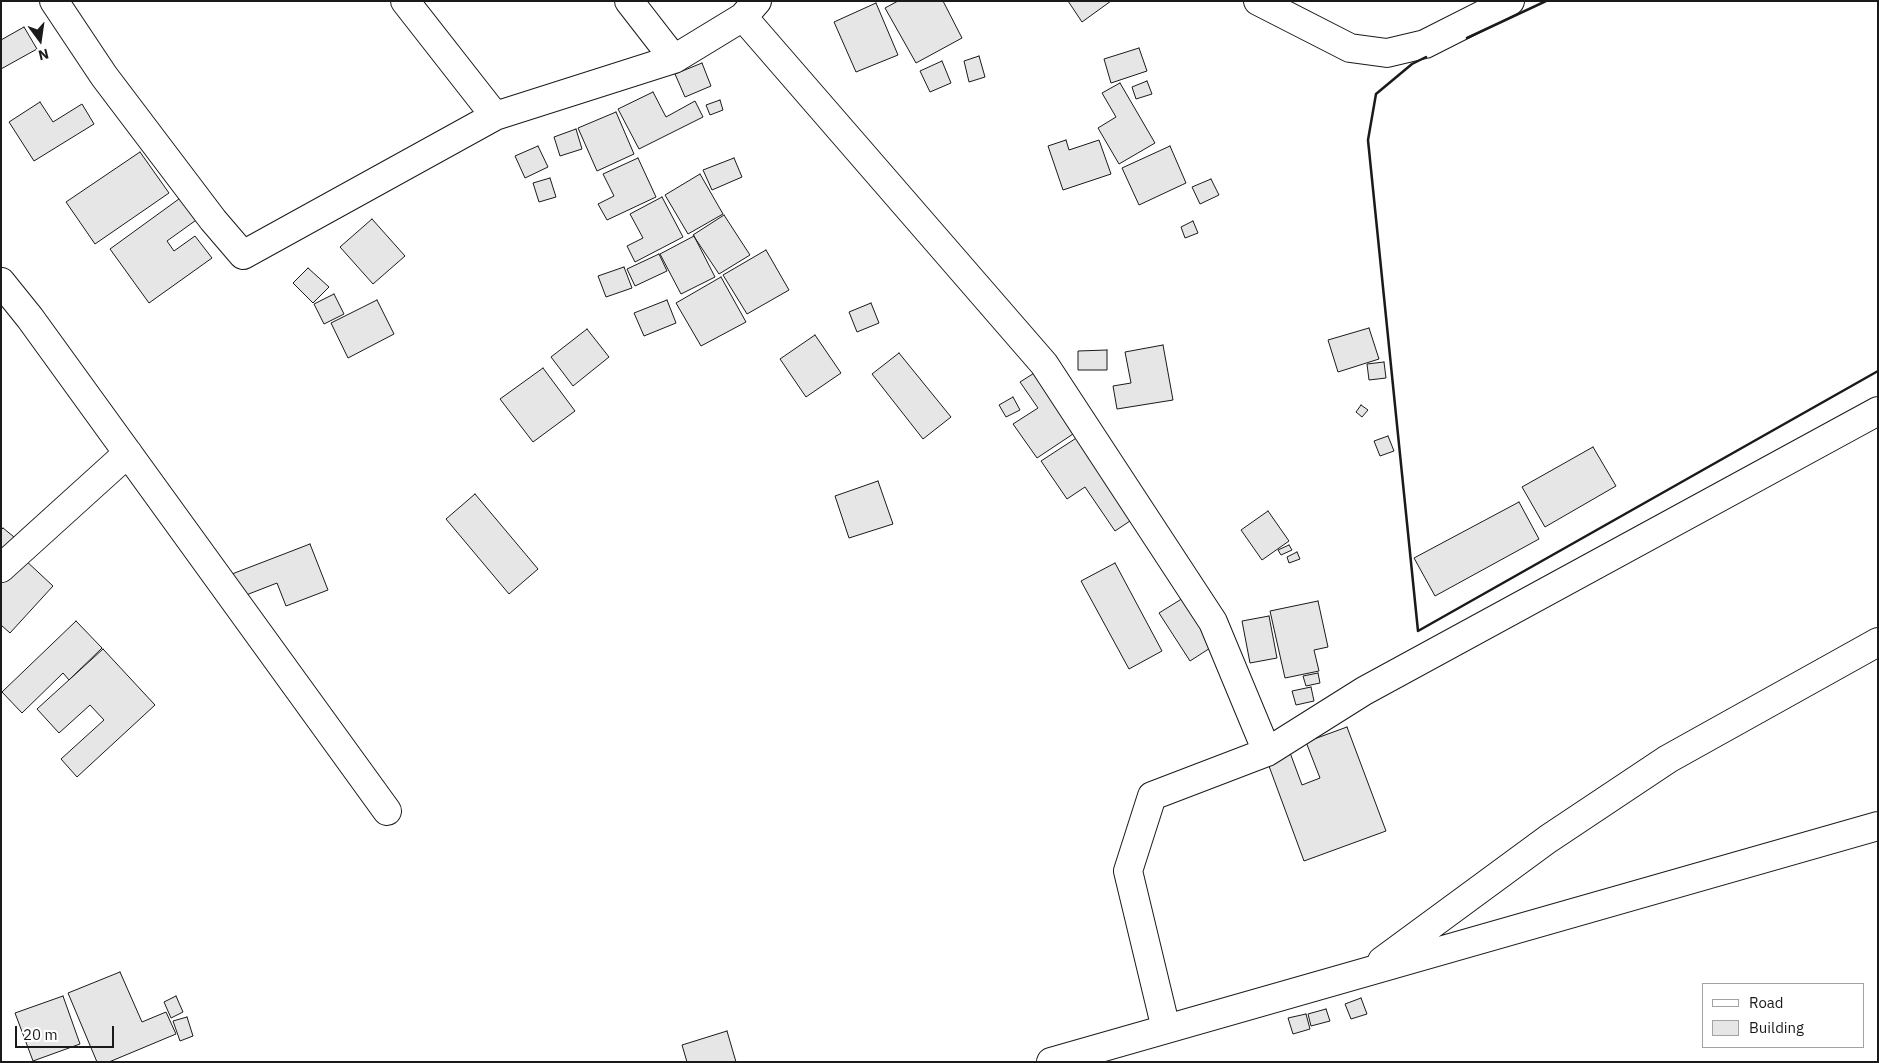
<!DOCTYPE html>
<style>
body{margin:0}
#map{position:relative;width:1879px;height:1063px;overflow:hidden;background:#fff;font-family:"IBM Plex Sans",sans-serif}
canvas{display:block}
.frame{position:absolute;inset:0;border:2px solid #1a1a1a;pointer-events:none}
.legend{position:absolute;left:1702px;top:983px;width:162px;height:65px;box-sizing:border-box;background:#fff;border:1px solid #a3a3a3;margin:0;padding:6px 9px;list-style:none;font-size:15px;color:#1a1a1a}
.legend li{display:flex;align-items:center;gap:10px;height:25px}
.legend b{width:25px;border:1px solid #a3a3a3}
.north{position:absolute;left:15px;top:15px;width:50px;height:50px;-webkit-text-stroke:4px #fff;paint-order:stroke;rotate:166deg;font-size:14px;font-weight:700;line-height:20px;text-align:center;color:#1a1a1a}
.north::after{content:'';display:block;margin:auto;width:18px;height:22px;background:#1a1a1a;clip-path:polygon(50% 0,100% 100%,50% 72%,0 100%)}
.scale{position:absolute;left:15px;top:1026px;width:99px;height:22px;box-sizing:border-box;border:2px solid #1a1a1a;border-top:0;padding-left:6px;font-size:15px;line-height:18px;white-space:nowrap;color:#1a1a1a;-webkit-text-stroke:4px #fff;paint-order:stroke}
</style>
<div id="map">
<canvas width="1879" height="1063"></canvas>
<div class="frame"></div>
<ul class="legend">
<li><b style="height:6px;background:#fff"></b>Road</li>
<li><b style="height:14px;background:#e6e6e6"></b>Building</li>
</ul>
<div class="north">N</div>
<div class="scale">20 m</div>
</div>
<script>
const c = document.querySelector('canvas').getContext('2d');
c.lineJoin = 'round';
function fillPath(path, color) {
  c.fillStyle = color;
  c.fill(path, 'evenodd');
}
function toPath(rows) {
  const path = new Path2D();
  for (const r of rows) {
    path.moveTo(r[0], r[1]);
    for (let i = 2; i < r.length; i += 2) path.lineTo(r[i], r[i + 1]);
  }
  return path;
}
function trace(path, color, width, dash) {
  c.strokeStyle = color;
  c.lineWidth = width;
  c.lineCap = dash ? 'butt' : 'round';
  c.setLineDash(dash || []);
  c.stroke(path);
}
const building = toPath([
 [898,1,943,1,962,38,916,63,885,8,898,1],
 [1068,1,1111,1,1082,22,1068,1],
 [876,3,898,55,856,72,834,22,876,3],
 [24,27,37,49,1,69,1,40,24,27],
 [1139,48,1147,71,1111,83,1104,59,1139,48],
 [979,56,985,77,969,82,964,61,979,56],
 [942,61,951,83,930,92,920,71,942,61],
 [702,63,711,86,685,97,675,74,702,63],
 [1147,81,1152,94,1136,99,1132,87,1147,81],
 [1120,83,1155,143,1119,164,1098,128,1116,117,1102,93,1120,83],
 [653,92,666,117,695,101,703,117,639,149,618,109,653,92],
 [720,100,723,110,710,115,706,105,720,100],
 [40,102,53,122,82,104,94,124,34,161,9,122,40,102],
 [616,112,634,154,597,171,578,128,616,112],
 [576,129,582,149,560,156,554,137,576,129],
 [1066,140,1069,150,1099,140,1111,174,1063,190,1048,146,1066,140],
 [538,146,548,167,525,178,515,156,538,146],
 [1170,146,1186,183,1139,205,1122,168,1170,146],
 [140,152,169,193,95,244,66,202,140,152],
 [638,158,656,197,607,220,598,204,614,196,603,174,638,158],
 [734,158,742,177,712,190,703,170,734,158],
 [700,174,723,214,688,234,665,195,700,174],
 [550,178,556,197,539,202,533,183,550,178],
 [1211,179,1219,195,1200,204,1192,187,1211,179],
 [183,196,199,218,167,241,174,251,195,236,212,258,149,303,110,249,183,196],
 [662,197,683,237,635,262,627,246,643,238,630,214,662,197],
 [724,215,750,255,719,274,693,235,724,215],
 [372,219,405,256,373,284,340,247,372,219],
 [1193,221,1198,233,1185,238,1181,227,1193,221],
 [694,236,715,277,681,294,660,254,694,236],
 [766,250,789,290,747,314,723,275,766,250],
 [659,254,667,271,635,286,627,269,659,254],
 [624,267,632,288,606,297,598,276,624,267],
 [308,268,329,287,313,303,293,283,308,268],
 [721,277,746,322,701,346,676,303,721,277],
 [334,294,344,314,324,324,314,304,334,294],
 [377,300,394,334,348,358,331,323,377,300],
 [667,300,676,323,644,336,634,313,667,300],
 [871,303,879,323,857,332,849,312,871,303],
 [1369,328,1379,359,1338,372,1328,340,1369,328],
 [587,329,609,357,573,386,551,357,587,329],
 [815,335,841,373,806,397,780,359,815,335],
 [1163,345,1173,400,1117,409,1113,386,1131,383,1125,352,1163,345],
 [1107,350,1107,370,1078,370,1078,351,1107,350],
 [899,353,951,417,923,439,872,374,899,353],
 [1384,362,1386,378,1369,380,1367,364,1384,362],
 [543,368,575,411,533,442,500,399,543,368],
 [1039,370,1079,430,1037,458,1013,424,1038,408,1020,382,1039,370],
 [1013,397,1020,410,1006,417,999,405,1013,397],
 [1361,405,1368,410,1362,417,1356,412,1361,405],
 [1084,433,1139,515,1115,531,1085,487,1067,499,1041,461,1084,433],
 [1388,436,1394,451,1380,456,1374,441,1388,436],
 [1593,447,1616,486,1545,527,1522,487,1593,447],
 [878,481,893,524,849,538,835,496,878,481],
 [475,494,538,569,509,594,446,519,475,494],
 [1519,502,1539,539,1435,596,1414,558,1519,502],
 [1268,511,1289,541,1262,560,1241,530,1268,511],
 [3,528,19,541,1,561,1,530,3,528],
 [310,544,328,590,286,606,277,583,241,597,232,574,310,544],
 [1289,545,1292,550,1281,555,1278,550,1289,545],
 [1297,552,1300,559,1289,563,1287,557,1297,552],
 [24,559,53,586,10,633,1,625,1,583,24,559],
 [1115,563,1162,651,1129,669,1081,581,1115,563],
 [1188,595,1218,643,1190,661,1159,613,1188,595],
 [1318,601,1328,647,1314,650,1319,671,1285,678,1270,611,1318,601],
 [1269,616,1277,658,1250,663,1242,621,1269,616],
 [76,621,102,648,69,680,63,673,22,713,2,692,76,621],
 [103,649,155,705,77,777,61,759,104,720,90,705,59,733,37,709,103,649],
 [1318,673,1320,683,1306,686,1303,676,1318,673],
 [1311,687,1314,701,1296,705,1292,691,1311,687],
 [1347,727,1386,831,1304,861,1266,758,1289,750,1302,785,1320,778,1306,742,1347,727],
 [120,972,142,1022,166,1012,176,1034,109,1062,97,1062,68,993,120,972],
 [63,996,80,1044,33,1061,15,1013,63,996],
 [176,996,183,1012,171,1018,164,1002,176,996],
 [1361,998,1367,1014,1351,1019,1345,1004,1361,998],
 [1326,1009,1330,1021,1311,1026,1308,1014,1326,1009],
 [1306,1014,1310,1029,1293,1034,1288,1018,1306,1014],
 [187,1017,193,1036,180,1041,173,1021,187,1017],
 [727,1031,736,1062,687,1062,682,1045,727,1031]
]);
const minor = toPath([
 [54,1,104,76,213,220,243,255,495,116,674,59,743,17,757,1],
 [405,1,495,116],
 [629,1,674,59],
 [1258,1,1350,48,1387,53,1425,44,1510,1],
 [743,17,1044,364,1213,622,1267,752],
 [1,282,30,318,387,811],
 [1,568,128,453],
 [1382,961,1548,839,1668,759,1878,642],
 [1166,1029,1128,871,1152,796,1267,752,1364,691,1878,411],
 [1051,1062,1878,826]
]);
const wall = toPath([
 [1467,38,1546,1],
 [1426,57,1412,64,1376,94,1368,140,1418,631,1878,371]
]);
fillPath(building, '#e6e6e6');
trace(building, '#1a1a1a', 1);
trace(minor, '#1a1a1a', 30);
trace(minor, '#fff', 28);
trace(wall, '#1a1a1a', 2.5);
</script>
